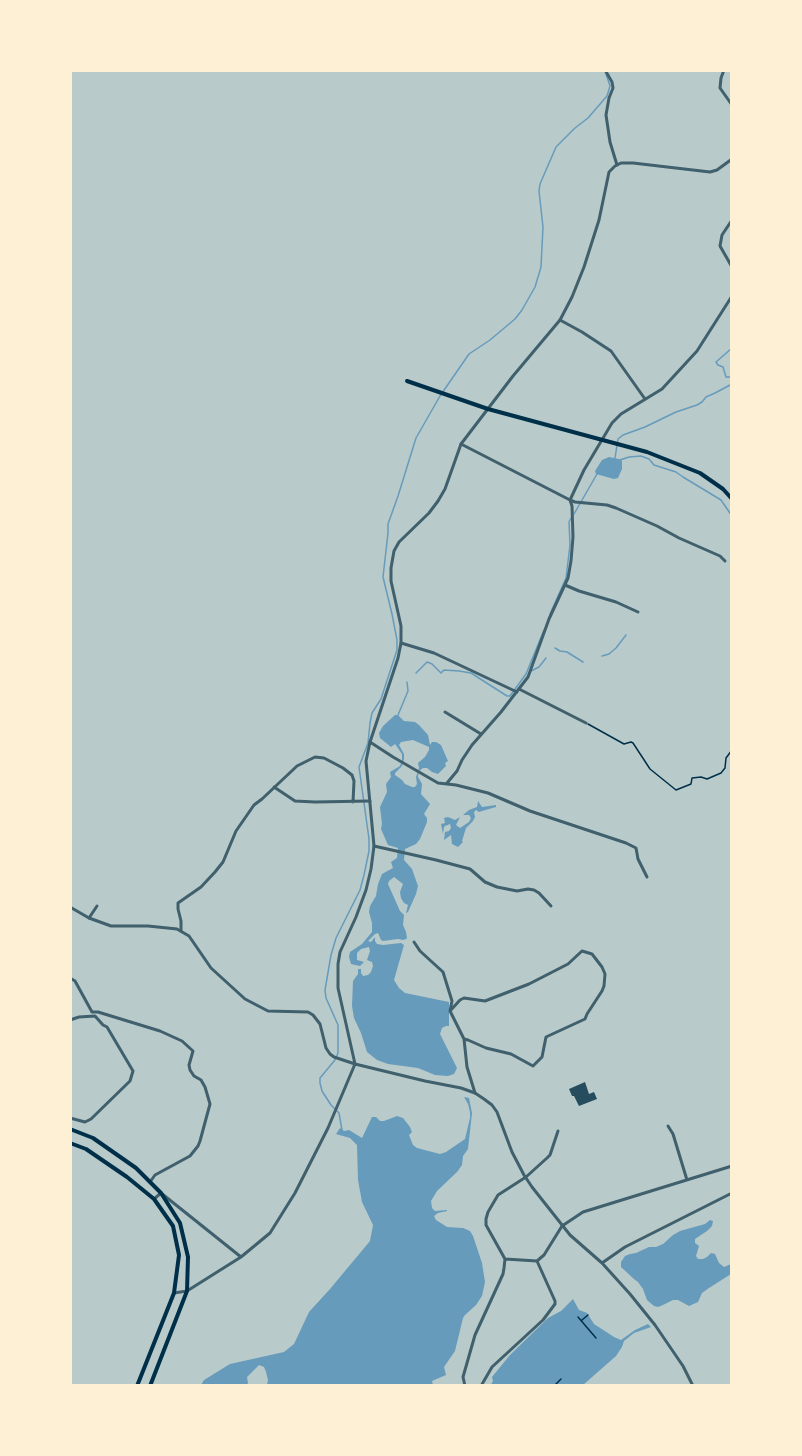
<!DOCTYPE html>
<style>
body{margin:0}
#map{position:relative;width:802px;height:1456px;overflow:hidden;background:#fdf0d5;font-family:Helvetica,sans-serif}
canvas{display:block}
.frame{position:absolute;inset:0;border:72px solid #fdf0d5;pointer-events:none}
</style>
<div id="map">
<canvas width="802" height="1456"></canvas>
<div class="frame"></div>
</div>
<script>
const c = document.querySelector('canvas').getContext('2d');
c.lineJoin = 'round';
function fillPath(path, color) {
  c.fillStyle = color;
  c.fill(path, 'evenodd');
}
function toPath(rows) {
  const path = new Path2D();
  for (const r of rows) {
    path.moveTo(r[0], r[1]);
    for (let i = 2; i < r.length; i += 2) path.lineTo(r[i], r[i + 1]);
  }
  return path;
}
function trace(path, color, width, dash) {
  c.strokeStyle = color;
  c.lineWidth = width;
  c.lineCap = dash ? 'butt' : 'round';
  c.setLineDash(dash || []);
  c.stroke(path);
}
const green = toPath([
 [70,71,731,71,731,1385,71,1385]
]);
const water = toPath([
 [609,457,619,459,622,461,622,469,618,478,614,479,596,474,595,471,602,460],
 [395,715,398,715,404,721,415,722,419,725,428,735,430,745,432,742,436,742,441,745,448,761,445,763,446,766,438,774,432,772,427,768,423,768,419,771,418,777,422,784,421,794,430,804,424,814,427,818,427,822,420,839,416,844,405,849,404,860,412,869,418,886,416,894,408,912,406,913,408,905,404,903,401,898,400,892,403,884,394,877,389,881,388,884,400,911,404,915,403,925,406,932,407,938,406,939,403,940,398,939,383,941,381,940,378,933,375,934,368,941,371,942,375,937,375,941,377,944,383,945,401,943,404,945,394,980,399,988,405,993,449,1002,449,1026,446,1026,442,1028,440,1034,457,1068,454,1074,448,1076,435,1075,418,1068,388,1064,377,1060,367,1052,361,1033,354,1018,352,1006,353,981,358,974,358,969,361,969,361,973,363,976,368,975,371,972,373,966,372,962,367,960,370,951,369,947,361,949,357,953,357,960,364,962,360,966,351,964,349,957,350,952,362,944,372,932,372,923,369,912,370,906,376,896,378,884,382,874,393,868,391,862,397,858,398,848,388,845,381,829,382,824,380,807,387,792,386,784,391,777,390,772,400,766,402,760,402,754,395,744,391,747,380,738,379,733,383,726],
 [413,740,429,747,429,750,425,757,418,763,419,768,416,777,417,784,415,787,412,787,405,784,402,780,395,775,395,773,402,766,404,759,404,754,399,745,401,742],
 [478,801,482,807,496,805,496,807,482,811,479,812,476,810,474,812,475,817,473,821,466,828,462,841,463,842,458,847,452,844,451,835,444,840,445,832,449,831,451,828,450,824,445,826,444,827,443,834,441,824,445,823,444,818,448,817,455,820,460,817,456,825,460,828,469,822,471,818,469,815,463,815,469,810,477,807],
 [464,1097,469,1098,472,1113,468,1149,463,1156,462,1165,457,1172,437,1191,431,1201,432,1208,435,1211,447,1210,447,1211,438,1213,434,1216,436,1220,447,1227,463,1228,470,1231,473,1236,482,1263,485,1282,482,1296,476,1305,465,1315,463,1318,455,1351,444,1367,446,1375,432,1381,433,1385,267,1385,268,1380,266,1372,264,1367,259,1365,247,1377,248,1383,247,1385,201,1385,204,1380,230,1364,284,1352,294,1344,309,1312,330,1289,370,1241,373,1225,362,1202,358,1180,357,1145,350,1138,336,1134,340,1128,344,1131,349,1130,362,1138,372,1117,376,1117,380,1121,384,1121,397,1116,403,1118,410,1127,412,1132,409,1135,413,1145,417,1148,440,1154,446,1152,465,1139,470,1118,470,1112,468,1104],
 [710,1220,713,1221,712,1226,707,1231,695,1239,695,1243,699,1246,696,1256,698,1259,703,1259,707,1257,711,1253,715,1254,719,1263,724,1267,731,1264,731,1274,709,1288,702,1293,698,1302,689,1306,678,1300,673,1300,663,1305,658,1307,654,1306,647,1300,643,1289,638,1282,634,1279,621,1267,621,1262,625,1256,630,1254,636,1253,649,1247,656,1247,663,1244,673,1235,680,1231,705,1224],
 [573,1299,579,1310,587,1313,594,1324,614,1337,621,1340,635,1330,648,1324,651,1327,634,1333,624,1341,622,1347,616,1356,583,1385,490,1386,493,1381,492,1377,510,1355,548,1318,561,1311]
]);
const stream = toPath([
 [732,348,716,362,718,365,723,367,726,377,732,377],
 [615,458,618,439,623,435,645,427,676,412,697,405,702,402,706,397,715,393,732,384],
 [620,460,629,457,641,456,649,459,654,465,676,472,683,477,721,500,732,516],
 [574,514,597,474],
 [550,614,566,578,570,545,569,522,571,518],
 [555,648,560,651,567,652,583,662],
 [602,656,609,654,616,648,626,635],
 [531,671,539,667,546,658],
 [416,673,427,662,432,664,441,673,444,670,459,671,471,673,507,696,510,696,526,674,544,630],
 [398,715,408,691,407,682],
 [342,1130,339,1113,331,1105,322,1091,320,1083,320,1078,335,1060,338,1053,338,1025,326,998,325,990,331,955,336,938,360,890,364,875,369,851,369,839,359,767,368,743,370,723,372,713,381,699,397,650,397,640,392,614,383,577,388,533,388,524,398,496,416,438,440,396,469,354,490,340,515,319,522,310,535,287,541,267,543,227,539,191,540,184,556,147,575,128,588,118,607,96,610,86,606,74]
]);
const building = toPath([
 [585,1082,589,1094,594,1092,597,1099,579,1106,574,1096,572,1096,569,1089]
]);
const path = toPath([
 [588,724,624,744,631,742,633,743,650,769,676,790,691,784,692,778,701,777,707,779,721,773,725,768,726,758,732,750],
 [578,1317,596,1338],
 [582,1320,588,1315],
 [554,1386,561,1379]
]);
const minor = toPath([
 [605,70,612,82,613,88,609,98,606,115,610,142,617,165],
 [732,220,722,235,720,246,732,267],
 [560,320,582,332,611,351,645,399],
 [461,444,570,500,575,502,607,505,616,508,657,526,679,538,720,556,725,561],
 [565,585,579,591,616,602,638,612],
 [401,643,434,653,517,692],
 [519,689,586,723],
 [445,712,481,734],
 [370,742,393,757,438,783,456,785,488,793,530,811,626,843,636,848,638,859,647,877],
 [447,783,457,771,462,760,472,745,501,712,528,677,549,619,568,578,571,561,573,537,572,506,570,500,584,470,612,423,621,414,662,389,697,351,732,296],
 [274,787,295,801,315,802,370,801],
 [374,846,436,860,470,869,485,882,497,887,517,891,528,889,534,890,539,893,551,906],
 [89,918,97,906],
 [181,931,181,921,178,909,178,903,201,887,215,872,223,862,236,831,254,805,262,799,297,766,315,757,324,758,343,768,352,775,354,781,353,802],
 [414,942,420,951,443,972,452,1001,450,1011,464,1039,467,1067,475,1093],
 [70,978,75,981,92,1012],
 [450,1011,460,1000,464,998,485,1001,529,984,568,964,582,951,592,954,602,967,605,974,604,986,602,991,587,1014,585,1019,546,1037,542,1057,533,1066,511,1054,486,1048,468,1040,464,1039],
 [92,1012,98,1012,160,1031,182,1041,193,1051,189,1065,190,1070,194,1076,201,1080,205,1087,210,1104,200,1141,198,1146,190,1156,155,1175,150,1182],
 [70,1020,79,1017,95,1016,103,1025,107,1027,133,1071,130,1081,91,1119,85,1122,70,1118],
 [668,1126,673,1134,687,1180],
 [505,1259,537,1261,544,1255,562,1226,583,1212,732,1166],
 [465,1386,463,1377,475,1335,503,1274,504,1268,505,1259,486,1225,486,1219,488,1212,498,1195,526,1177,547,1158,550,1155,558,1131],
 [481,1386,492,1367,543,1320,555,1304,555,1301,537,1261]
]);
const tertiary = toPath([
 [724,70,721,78,720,88,732,105],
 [70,907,89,918,111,926,148,926,177,929,189,936,211,968,245,999,268,1011,308,1012,313,1015,320,1024,326,1048,330,1054,334,1057,355,1064,425,1081,461,1088,475,1093,484,1099,492,1105,497,1112,512,1152,524,1175,532,1187,570,1235,602,1263,630,1294,655,1325,683,1366,693,1386],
 [355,1064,338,988,338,964,340,952,356,917,366,890,371,869,374,846,366,761,370,742,398,658,401,643,401,626,391,581,391,568,394,551,399,542,429,513,438,501,445,489,461,444,513,376,560,320,572,297,584,267,599,220,609,172,615,166,621,163,633,163,710,172,717,170,732,159],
 [154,1199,161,1193,241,1257],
 [602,1263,625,1247,732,1193],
 [174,1293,187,1291,241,1257,270,1233,295,1193,328,1128,355,1064]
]);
const secondary = toPath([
 [407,381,488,409,647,452,700,473,723,489,732,499],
 [70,1129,93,1138,136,1168,161,1193,180,1223,188,1257,187,1291,150,1386],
 [70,1143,86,1149,127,1177,154,1199,173,1226,179,1255,174,1293,137,1386]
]);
fillPath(green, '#b9caca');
fillPath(water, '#669bbc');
trace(stream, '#669bbc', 1.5);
fillPath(building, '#264d5e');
trace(path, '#003049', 1.5);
trace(minor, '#3f606c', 3);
trace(tertiary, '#3f606c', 3);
trace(secondary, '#003049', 4);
</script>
